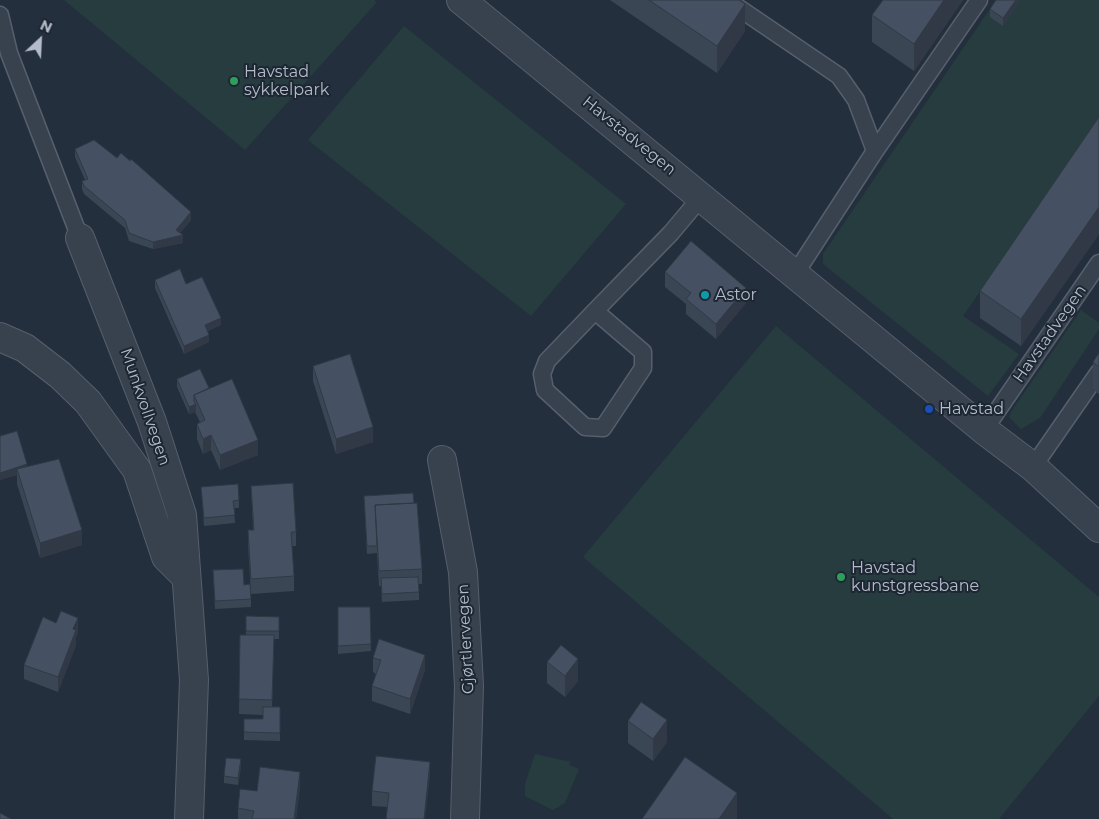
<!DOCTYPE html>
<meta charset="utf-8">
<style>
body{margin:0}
#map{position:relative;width:1099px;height:819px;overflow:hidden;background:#242f3e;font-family:Montserrat,sans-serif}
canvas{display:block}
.north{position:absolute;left:15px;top:15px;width:50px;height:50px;-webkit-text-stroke:4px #1d2633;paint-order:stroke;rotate:25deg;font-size:14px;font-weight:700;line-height:20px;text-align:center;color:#b4bcc9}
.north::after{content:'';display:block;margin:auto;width:18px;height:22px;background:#b4bcc9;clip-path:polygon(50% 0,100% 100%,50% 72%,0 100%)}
</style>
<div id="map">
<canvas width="1099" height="819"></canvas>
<div class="north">N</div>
</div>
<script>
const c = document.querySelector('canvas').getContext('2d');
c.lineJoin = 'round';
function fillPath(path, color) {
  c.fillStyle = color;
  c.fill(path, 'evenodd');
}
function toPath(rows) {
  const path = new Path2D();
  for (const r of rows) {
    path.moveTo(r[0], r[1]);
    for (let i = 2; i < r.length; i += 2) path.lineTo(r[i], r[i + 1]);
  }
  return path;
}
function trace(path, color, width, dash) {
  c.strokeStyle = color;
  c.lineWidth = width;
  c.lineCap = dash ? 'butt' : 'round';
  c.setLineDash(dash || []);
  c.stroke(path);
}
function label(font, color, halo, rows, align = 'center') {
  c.font = font + ' Montserrat,sans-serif';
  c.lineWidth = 4;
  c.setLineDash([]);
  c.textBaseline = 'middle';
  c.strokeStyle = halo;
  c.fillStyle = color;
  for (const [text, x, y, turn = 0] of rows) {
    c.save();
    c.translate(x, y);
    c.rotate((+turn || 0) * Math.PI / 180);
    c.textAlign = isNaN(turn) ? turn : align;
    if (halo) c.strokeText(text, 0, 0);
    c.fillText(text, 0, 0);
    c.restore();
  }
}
const green = toPath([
 [64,0,374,0,377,2,245,150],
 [996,0,1099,0,1099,120,963,316,1019,354,988,396,823,264,823,254],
 [404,26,626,204,531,316,308,140],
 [1081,310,1099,323,1099,329,1040,418,1021,429,1009,417,1013,409],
 [776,326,1099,597,1099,696,999,819,893,819,583,557],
 [535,754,571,762,569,765,579,769,565,803,553,810,525,796,525,784]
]);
const lane = toPath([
 [727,0,839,76,856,100,875,151],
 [0,15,9,53,80,238],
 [795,274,875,151,979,0],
 [595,311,643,352,643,368,603,428,585,427,545,390,542,374,547,361,595,311,671,233,702,196],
 [984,430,1099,263],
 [1033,467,1099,372]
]);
const street = toPath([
 [461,0,984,430,1033,467,1099,528],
 [80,238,152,422,182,515,194,680,189,819],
 [0,337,25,348,60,375,88,402,137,470,166,557,186,577],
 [442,460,463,572,469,686,465,819]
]);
const wall = toPath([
 [610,0,739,0,745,31,717,73],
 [963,0,914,71,872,42,872,15],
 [1019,0,1019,3,1003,26,990,17,990,9],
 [1099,117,1099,234,1021,346,980,318,980,291],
 [75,149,191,220,180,233,183,243,153,249,129,241,125,228,84,194,82,189,82,181,85,180,75,157],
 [665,272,746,303,716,339,686,314,686,304,665,287],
 [155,280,186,284,221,325,208,331,209,342,184,354,155,288],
 [1099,353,1099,394,1093,389,1093,362],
 [313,366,373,442,336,454,313,381],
 [177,379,209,388,258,455,220,470,211,450,203,454,197,439,197,424,200,422,195,412,189,414,177,387],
 [0,436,27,467,82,545,40,558,17,484,17,475,0,480],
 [251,486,296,532,296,546,292,546,294,576,294,591,251,594,248,545,248,530,253,530],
 [201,487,239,500,239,508,234,508,235,523,204,526],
 [364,496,414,503,422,569,422,584,419,584,419,600,382,602,381,586,379,586,377,553,367,554],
 [213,570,244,585,251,599,251,607,215,609],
 [338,607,370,607,371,651,338,654],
 [246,616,279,617,279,639,274,639,272,707,280,707,280,741,244,740,244,719,263,719,263,715,239,714,240,635,246,635],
 [78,633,76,637,76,645,58,692,24,679,24,665],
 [373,658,425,670,410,714,372,701,372,686,376,674,373,672],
 [547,662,578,681,565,697,547,683],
 [628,721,667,742,653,761,628,743],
 [241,767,238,785,224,783,224,776],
 [430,777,388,807,372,806,372,791],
 [300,787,296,819,238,819,238,808,257,791]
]);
const shadedWall = toPath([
 [944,0,963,0,914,71,914,44],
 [1016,0,1019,0,1019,3,1003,26,1003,18],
 [745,4,745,31,717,73,717,46],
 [1099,207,1099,234,1021,346,1021,319],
 [191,212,191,220,178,236,183,235,183,243,153,249,153,242,176,230],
 [746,288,746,303,716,339,716,324],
 [221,318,221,325,205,332,205,325],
 [209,335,209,342,184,354,184,346],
 [196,404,196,412,189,414,189,407],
 [373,427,373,442,336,454,336,439],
 [211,435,211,450,203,454,203,439],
 [258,440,258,455,220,470,220,455],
 [27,464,27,472,17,469,17,475,0,480,0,473],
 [82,530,82,545,40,558,40,543],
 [78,618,78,633,76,637,76,645,58,692,58,677],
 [425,655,425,670,410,714,410,699],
 [578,659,578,681,565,697,565,676],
 [667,720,667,742,653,761,653,739],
 [241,759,241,767,238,785,238,778],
 [430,762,430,777,425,819,424,819],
 [300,772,300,787,296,819,294,819],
 [737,793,737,819,719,819]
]);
const building = toPath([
 [649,0,739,0,745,4,717,46,649,0],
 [883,0,944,0,914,44,872,15,883,0],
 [996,0,1016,0,1003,18,990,9,996,0],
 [1099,117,1099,207,1021,319,980,291,1099,117],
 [94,140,117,158,121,153,130,161,131,159,191,212,176,230,183,235,153,242,129,233,125,220,84,186,82,181,88,179,75,149,94,140],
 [691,241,746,288,716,324,686,299,691,293,665,272,691,241],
 [180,269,186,284,202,277,221,318,205,325,209,335,184,346,155,280,180,269],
 [1099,353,1099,367,1093,362,1099,353],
 [350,354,373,427,336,439,313,366,350,354],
 [200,369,209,388,194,395,194,402,196,404,189,407,177,379,200,369],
 [232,379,258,440,220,455,211,435,203,439,197,424,205,420,194,395,232,379],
 [17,431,27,464,0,473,0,436,17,431],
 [59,459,82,530,40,543,17,469,59,459],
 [293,483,296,532,291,532,294,576,251,579,248,530,254,530,251,486,293,483],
 [238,484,239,500,233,501,235,515,204,518,201,487,238,484],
 [413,493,414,503,375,505,377,546,367,546,364,496,413,493],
 [417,503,422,569,379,571,375,505,417,503],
 [243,569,244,585,250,584,251,599,215,601,213,570,243,569],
 [418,577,419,592,382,594,381,578,418,577],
 [338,607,370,607,371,644,338,646,338,607],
 [61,611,78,618,73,629,76,630,58,677,24,665,43,617,56,623,61,611],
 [246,616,279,617,279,631,246,631,246,616],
 [240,635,274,635,272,700,239,699,240,635],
 [379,639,425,655,410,699,372,686,381,660,373,658,379,639],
 [561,645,578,659,565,676,547,662,561,645],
 [641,702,667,720,653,739,628,721,641,702],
 [263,707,280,707,280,733,244,732,244,719,263,719,263,707],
 [376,756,430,762,424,819,386,819,389,793,372,791,376,756],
 [685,757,737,793,719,819,642,819,685,757],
 [226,758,241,759,238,778,224,776,226,758],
 [260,767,300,772,294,819,252,819,254,811,238,808,240,789,257,791,260,767],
 [0,813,11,819,0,819,0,813]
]);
const markers = [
 [234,81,5,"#2e9e5b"],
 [705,295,5,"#0f9aa8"],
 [929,409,5,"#1a4fb4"],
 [841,577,5,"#2e9e5b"]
];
const poiNames = [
 ["Havstad",244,72],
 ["sykkelpark",244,90],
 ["Astor",715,295],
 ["Havstad",939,409],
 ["Havstad",851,568],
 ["kunstgressbane",851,586]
];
const streetNames = [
 ["Havstadvegen",629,136,39],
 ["Havstadvegen",1050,334,-55],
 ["Munkvollvegen",145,407,71],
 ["Gjørtlervegen",466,639,-93]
];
fillPath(green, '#263c3f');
trace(lane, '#565f6c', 19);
trace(street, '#565f6c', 30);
trace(lane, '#38414e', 16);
trace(street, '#38414e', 28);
fillPath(wall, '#3b4654');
fillPath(shadedWall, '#303945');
fillPath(building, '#455162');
trace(building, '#303945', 1);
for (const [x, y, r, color] of markers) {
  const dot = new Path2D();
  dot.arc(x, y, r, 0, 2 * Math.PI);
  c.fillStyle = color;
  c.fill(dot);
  trace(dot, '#1d2633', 2);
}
label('16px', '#b4bcc9', '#1d2633', poiNames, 'left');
label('16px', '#b4bcc9', '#1d2633', streetNames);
</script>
